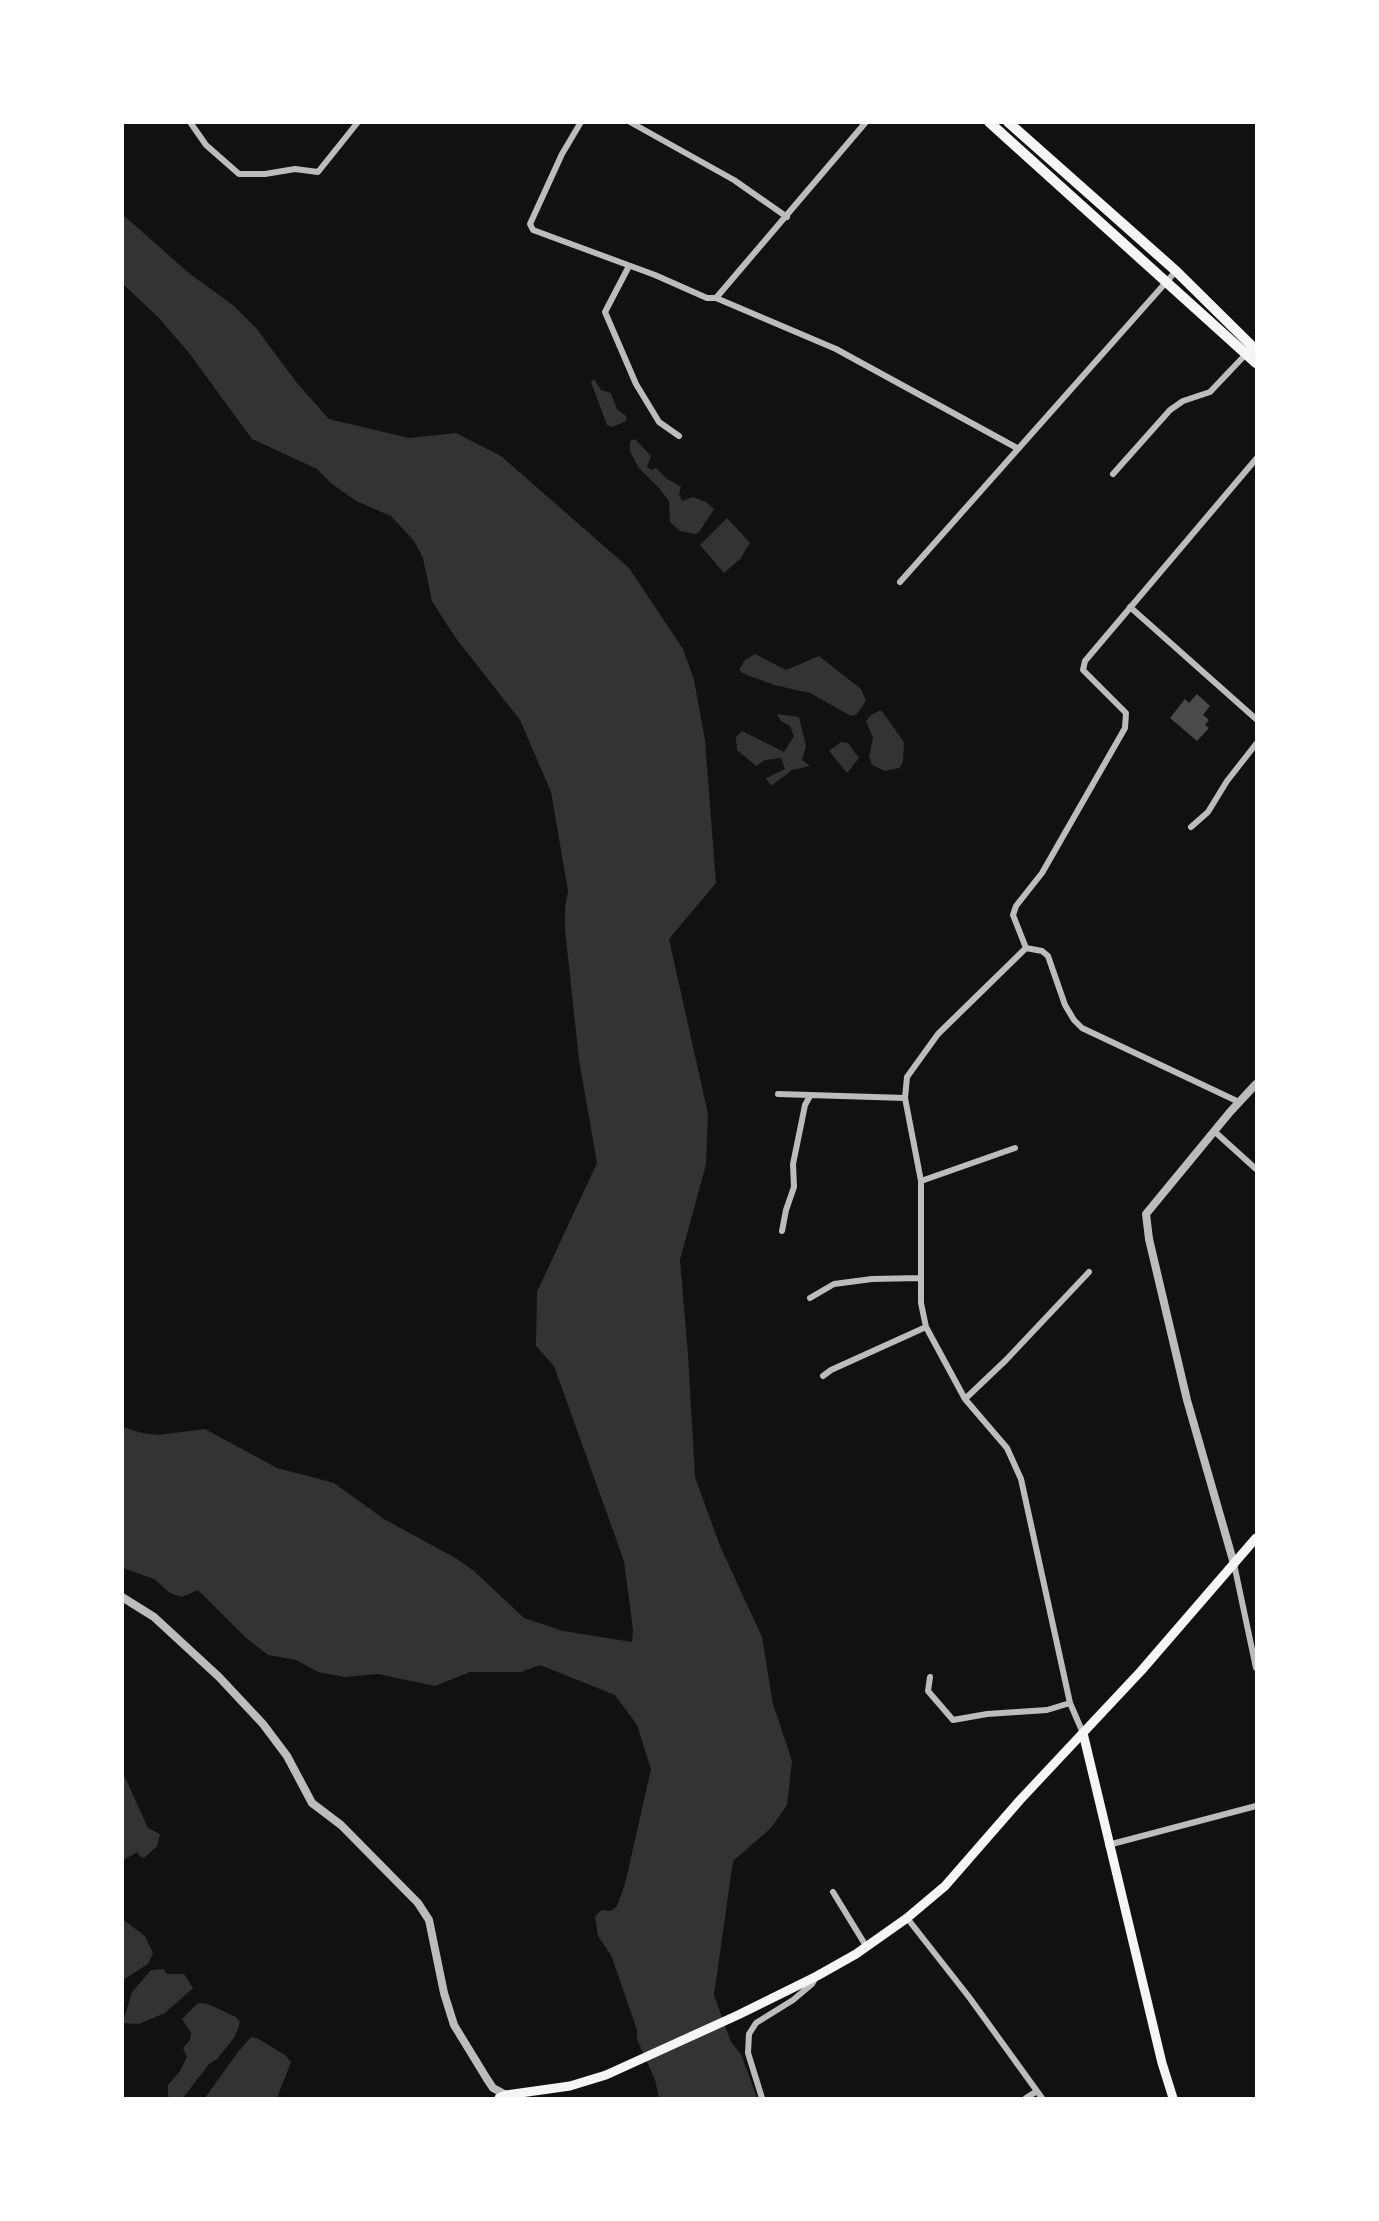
<!DOCTYPE html>
<style>
body{margin:0}
#map{position:relative;width:1379px;height:2221px;overflow:hidden;background:#111;font-family:Commissioner,sans-serif}
canvas{display:block}
.frame{position:absolute;inset:0;border:124px solid #fff;pointer-events:none}
</style>
<div id="map">
<canvas width="1379" height="2221"></canvas>
<div class="frame"></div>
</div>
<script>
const c = document.querySelector('canvas').getContext('2d');
c.lineJoin = 'round';
function fillPath(path, color) {
  c.fillStyle = color;
  c.fill(path, 'evenodd');
}
function toPath(rows) {
  const path = new Path2D();
  for (const r of rows) {
    path.moveTo(r[0], r[1]);
    for (let i = 2; i < r.length; i += 2) path.lineTo(r[i], r[i + 1]);
  }
  return path;
}
function trace(path, color, width, dash) {
  c.strokeStyle = color;
  c.lineWidth = width;
  c.lineCap = dash ? 'butt' : 'round';
  c.setLineDash(dash || []);
  c.stroke(path);
}
const water = toPath([
 [122,214,190,274,233,305,256,328,297,383,329,419,409,438,456,433,501,456,629,568,683,649,694,680,705,740,716,883,669,939,708,1114,706,1164,680,1260,688,1354,695,1477,720,1546,762,1637,773,1704,792,1761,787,1805,771,1828,733,1861,714,1995,731,2042,741,2054,757,2098,659,2098,655,2080,637,2039,637,2030,611,1955,598,1936,595,1916,602,1910,611,1911,617,1906,625,1884,651,1769,637,1725,615,1695,540,1665,521,1672,470,1672,435,1686,378,1674,345,1677,318,1672,296,1660,268,1655,245,1637,198,1590,182,1597,170,1593,154,1579,123,1568,123,1427,142,1433,158,1435,205,1429,277,1468,334,1483,384,1519,457,1559,474,1571,524,1618,563,1631,632,1642,633,1630,624,1561,554,1366,536,1346,537,1292,597,1163,579,1060,565,929,565,907,568,891,551,792,520,720,455,637,432,601,423,558,414,541,391,516,356,501,332,484,317,469,252,439,189,353,159,318,123,284],
 [594,379,601,390,611,393,617,409,626,416,626,421,612,427,607,425,591,382],
 [635,439,651,456,647,467,652,470,656,468,667,479,681,487,679,494,682,501,693,497,706,502,714,509,699,532,696,534,680,531,670,522,669,501,659,488,638,467,630,451,630,441],
 [727,518,750,543,740,559,724,573,700,545],
 [755,654,786,670,819,656,861,689,866,701,857,714,851,716,810,693,774,685,744,674,739,670,744,661],
 [881,710,904,742,903,762,899,768,885,771,872,765,869,756,873,738,866,721,871,715],
 [777,714,799,717,806,746,802,760,810,766,792,770,771,786,766,778,785,769,781,758,765,760,756,766,737,750,736,737,742,731,784,752,794,736,790,726,781,721],
 [841,742,848,743,859,758,847,773,829,751],
 [123,1773,148,1828,160,1834,157,1846,144,1858,139,1856,138,1852,123,1860],
 [122,1919,145,1936,153,1953,148,1964,123,1980],
 [163,1969,167,1974,184,1974,193,1988,165,2013,139,2024,123,2023,132,1992,151,1970],
 [198,2003,208,2004,236,2017,240,2022,238,2029,234,2038,217,2059,209,2064,183,2098,170,2098,168,2096,168,2085,180,2071,187,2057,183,2048,190,2040,191,2033,182,2019],
 [251,2037,257,2038,285,2055,291,2062,277,2098,205,2098,238,2052]
]);
const building = toPath([
 [1197,694,1210,706,1203,715,1209,720,1205,725,1209,728,1197,741,1170,718,1185,699,1189,703]
]);
const minor = toPath([
 [190,122,206,145,239,174,265,174,295,169,318,172,358,122],
 [581,122,562,154,530,224,533,230,655,275,707,298,716,298,836,349,1017,448],
 [630,122,734,180,787,217],
 [629,266,605,312,636,384,659,422,679,436],
 [716,298,866,122],
 [1113,474,1170,410,1183,401,1210,392,1247,353],
 [900,582,1176,271],
 [1130,607,1256,719],
 [1191,827,1208,812,1227,781,1256,744],
 [1026,948,938,1034,907,1077,905,1098,921,1181,921,1303,926,1327,965,1399,1007,1448,1021,1479,1070,1703,1083,1733],
 [1026,948,1013,915,1016,906,1042,873,1125,728,1126,713,1083,670,1085,661,1256,459],
 [1026,948,1042,951,1048,956,1065,1005,1074,1020,1082,1028,1239,1102],
 [778,1094,905,1098],
 [1214,1131,1256,1169],
 [921,1181,1015,1148],
 [782,1231,786,1210,794,1187,793,1164,802,1120,805,1105,810,1096],
 [810,1298,834,1284,872,1279,921,1278],
 [823,1376,831,1370,926,1327],
 [965,1399,1006,1360,1089,1272],
 [1234,1564,1256,1668],
 [930,1677,928,1691,953,1720,987,1714,1047,1710,1070,1703],
 [1108,1845,1256,1806],
 [833,1892,866,1946],
 [907,1918,969,1997,1042,2098],
 [762,2098,748,2053,749,2034,756,2023,793,2000,812,1984,816,1977],
 [1026,2098,1037,2091]
]);
const tertiary = toPath([
 [1234,1564,1187,1400,1149,1239,1146,1214,1230,1112,1256,1084],
 [122,1597,154,1617,219,1677,263,1724,287,1756,312,1803,341,1825,418,1903,429,1920,444,1993,454,2025,487,2079,493,2088,506,2095]
]);
const secondary = toPath([
 [1083,1733,1162,2063,1173,2098],
 [499,2098,506,2095,570,2086,606,2075,738,2015,817,1976,856,1954,907,1918,945,1886,1020,1800,1141,1671,1256,1538]
]);
const trunk = toPath([
 [989,122,1256,363],
 [1008,122,1176,271,1256,350]
]);
fillPath(water, '#333');
fillPath(building, '#4a4a4a');
trace(minor, '#bcbcbc', 6);
trace(tertiary, '#bcbcbc', 8);
trace(secondary, '#f5f5f5', 9);
trace(trunk, '#f5f5f5', 10);
</script>
